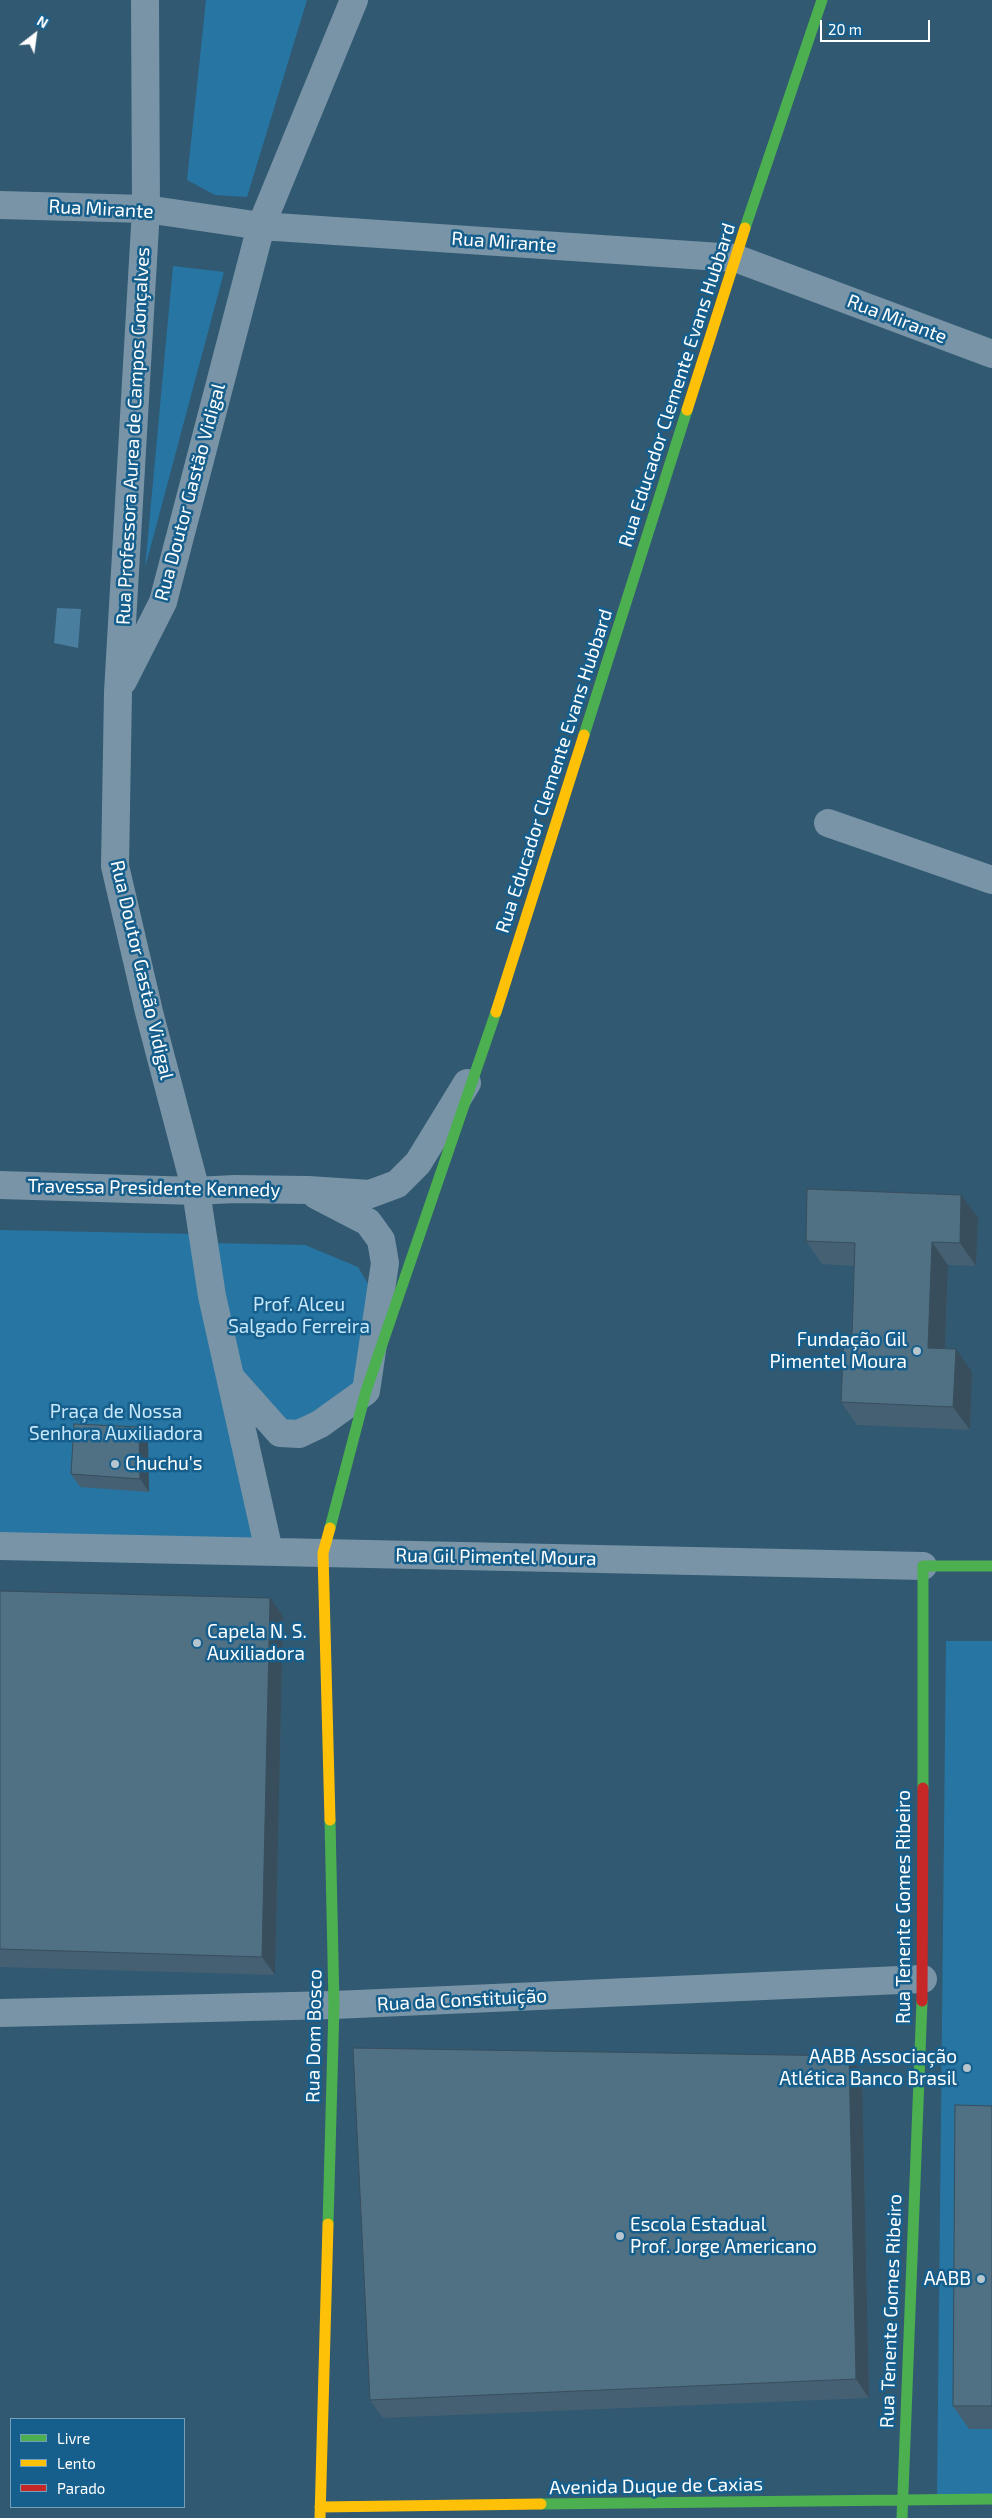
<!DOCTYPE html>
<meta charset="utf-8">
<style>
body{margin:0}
#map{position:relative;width:992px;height:2518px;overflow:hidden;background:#315972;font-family:"Exo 2",sans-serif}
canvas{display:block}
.legend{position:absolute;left:10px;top:2418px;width:175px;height:90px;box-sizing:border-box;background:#165f8d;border:1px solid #739fbb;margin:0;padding:6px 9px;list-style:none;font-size:15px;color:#fff}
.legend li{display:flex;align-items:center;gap:10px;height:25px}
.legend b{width:25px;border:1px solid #739fbb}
.north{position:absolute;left:10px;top:10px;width:50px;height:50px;-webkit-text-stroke:4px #165f8d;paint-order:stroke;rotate:30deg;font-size:14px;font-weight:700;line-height:20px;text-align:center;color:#fff}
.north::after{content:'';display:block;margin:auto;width:18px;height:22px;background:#fff;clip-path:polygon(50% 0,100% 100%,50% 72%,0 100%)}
.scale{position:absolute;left:820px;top:20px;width:110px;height:22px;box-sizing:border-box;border:2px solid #fff;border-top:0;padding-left:6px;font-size:15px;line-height:18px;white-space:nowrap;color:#fff;-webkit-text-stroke:4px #165f8d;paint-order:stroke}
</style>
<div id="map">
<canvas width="992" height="2518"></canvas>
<ul class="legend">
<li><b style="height:6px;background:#4caf50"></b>Livre</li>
<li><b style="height:6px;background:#ffc107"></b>Lento</li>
<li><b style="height:6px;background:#c62828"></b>Parado</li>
</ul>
<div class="north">N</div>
<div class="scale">20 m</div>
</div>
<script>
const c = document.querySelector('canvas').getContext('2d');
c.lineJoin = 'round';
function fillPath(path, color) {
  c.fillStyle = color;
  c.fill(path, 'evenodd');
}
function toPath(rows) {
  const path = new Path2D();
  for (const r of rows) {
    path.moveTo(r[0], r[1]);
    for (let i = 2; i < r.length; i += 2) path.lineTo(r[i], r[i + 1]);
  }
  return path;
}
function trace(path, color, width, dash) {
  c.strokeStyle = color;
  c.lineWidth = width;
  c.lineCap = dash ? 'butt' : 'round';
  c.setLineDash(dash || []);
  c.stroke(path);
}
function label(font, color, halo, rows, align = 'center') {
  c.font = font + ' "Exo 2",sans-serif';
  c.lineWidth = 5;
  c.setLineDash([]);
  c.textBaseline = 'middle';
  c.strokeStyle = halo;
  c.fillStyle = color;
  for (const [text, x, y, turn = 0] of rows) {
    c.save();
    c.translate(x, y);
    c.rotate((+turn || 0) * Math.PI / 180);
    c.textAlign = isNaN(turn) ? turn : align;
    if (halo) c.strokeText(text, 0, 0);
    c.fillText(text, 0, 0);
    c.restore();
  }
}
const green = toPath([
 [206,0,307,0,247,197,215,195,187,180],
 [173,266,224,272,145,568],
 [0,1230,196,1234,259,1543,0,1539],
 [213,1243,305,1245,358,1267,373,1292,358,1382,317,1416,284,1423,239,1369],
 [946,1641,992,1641,992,2495,937,2495]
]);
const water = toPath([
 [57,608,81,609,78,648,54,643]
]);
const street = toPath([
 [145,0,146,209,118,692,115,866,149,1012,196,1191,212,1296,269,1551],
 [0,205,146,209,261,226,735,258,992,354],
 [123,681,163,602,261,226,354,0],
 [828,823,992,880],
 [0,1185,196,1191,234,1189,308,1190,370,1194,397,1184,418,1163,467,1083],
 [231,1378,280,1433,299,1434,320,1424,366,1391,385,1263,381,1240,368,1222,316,1195],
 [0,1546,923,1566],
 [0,2013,334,2005,923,1979]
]);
const fast = toPath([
 [745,228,822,0],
 [584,735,687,410],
 [330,1528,366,1391,496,1012],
 [923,1788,923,1566,992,1566],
 [328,2224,334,2005,330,1820],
 [541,2504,992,2499],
 [902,2518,922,2001]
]);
const slow = toPath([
 [687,410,745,228],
 [496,1012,584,735],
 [330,1820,323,1553,330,1528],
 [320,2507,541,2504],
 [320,2518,328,2224]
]);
const jam = toPath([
 [922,2001,923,1788]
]);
const wall = toPath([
 [978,1218,976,1266,948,1265,945,1349,972,1372,970,1430,857,1425,841,1402,852,1335,854,1266,822,1264,806,1241],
 [139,1427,148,1440,149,1492,80,1487,71,1474],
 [0,1591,283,1616,275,1975,0,1967],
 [862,2074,869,2398,383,2418,370,2400],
 [992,2106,992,2429,969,2429,953,2406]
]);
const shadedWall = toPath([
 [961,1195,978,1218,976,1266,960,1243],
 [932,1242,948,1265,944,1372,928,1348],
 [956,1349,972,1372,970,1430,953,1407],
 [139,1427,148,1440,149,1492,140,1479],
 [270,1598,283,1616,275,1975,262,1957],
 [849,2056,862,2074,869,2398,856,2379]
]);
const building = toPath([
 [807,1189,961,1195,960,1243,932,1242,928,1348,956,1349,953,1407,841,1402,844,1334,852,1335,855,1243,806,1241,807,1189],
 [74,1424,139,1427,140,1479,71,1474,74,1424],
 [0,1591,270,1598,262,1957,0,1949,0,1591],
 [353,2048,849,2056,856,2379,370,2400,353,2048],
 [955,2105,992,2106,992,2406,953,2406,955,2105]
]);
const markers = [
 [917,1351,5,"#b7c5ce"],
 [115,1464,5,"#b7c5ce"],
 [197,1643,5,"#b7c5ce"],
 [967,2068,5,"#b7c5ce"],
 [620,2236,5,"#b7c5ce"],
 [981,2279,5,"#b7c5ce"]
];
const streetNames = [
 ["Rua Mirante",101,209,3],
 ["Rua Mirante",504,242,4],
 ["Rua Mirante",897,319,21],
 ["Rua Educador Clemente Evans Hubbard",677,385,-72],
 ["Rua Professora Aurea de Campos Gonçalves",133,436,-87],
 ["Rua Doutor Gastão Vidigal",190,492,-75],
 ["Rua Educador Clemente Evans Hubbard",554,771,-72],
 ["Rua Doutor Gastão Vidigal",142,970,77],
 ["Travessa Presidente Kennedy",154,1188,1],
 ["Rua Gil Pimentel Moura",496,1557,1],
 ["Rua Tenente Gomes Ribeiro",904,1907,-90],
 ["Rua da Constituição",462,2000,-3],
 ["Rua Dom Bosco",314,2036,-89],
 ["Rua Tenente Gomes Ribeiro",891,2311,-88],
 ["Avenida Duque de Caxias",656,2486,-1]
];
const parkNames = [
 ["Prof. Alceu",299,1305],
 ["Salgado Ferreira",299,1327],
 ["Praça de Nossa",116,1412],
 ["Senhora Auxiliadora",116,1434]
];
const poiNames = [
 ["Fundação Gil",907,1340],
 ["Pimentel Moura",907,1362],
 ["Chuchu's",125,1464,"left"],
 ["Capela N. S.",207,1632,"left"],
 ["Auxiliadora",207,1654,"left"],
 ["AABB Associação",957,2057],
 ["Atlética Banco Brasil",957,2079],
 ["Escola Estadual",630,2225,"left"],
 ["Prof. Jorge Americano",630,2247,"left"],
 ["AABB",971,2279]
];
fillPath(green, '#2775a2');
fillPath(water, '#4a7e9e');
trace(street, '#7894a6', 28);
trace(fast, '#4caf50', 11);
trace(slow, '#ffc107', 11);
trace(jam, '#c62828', 11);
fillPath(wall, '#456072');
fillPath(shadedWall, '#384e5c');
fillPath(building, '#507084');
trace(building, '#384e5c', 1);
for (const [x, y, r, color] of markers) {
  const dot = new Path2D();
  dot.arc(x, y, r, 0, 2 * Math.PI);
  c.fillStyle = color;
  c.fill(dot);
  trace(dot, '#165f8d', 2);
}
label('19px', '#fff', '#165f8d', streetNames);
label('19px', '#c7e8fb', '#165f8d', parkNames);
label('19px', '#fff', '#165f8d', poiNames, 'right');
</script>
